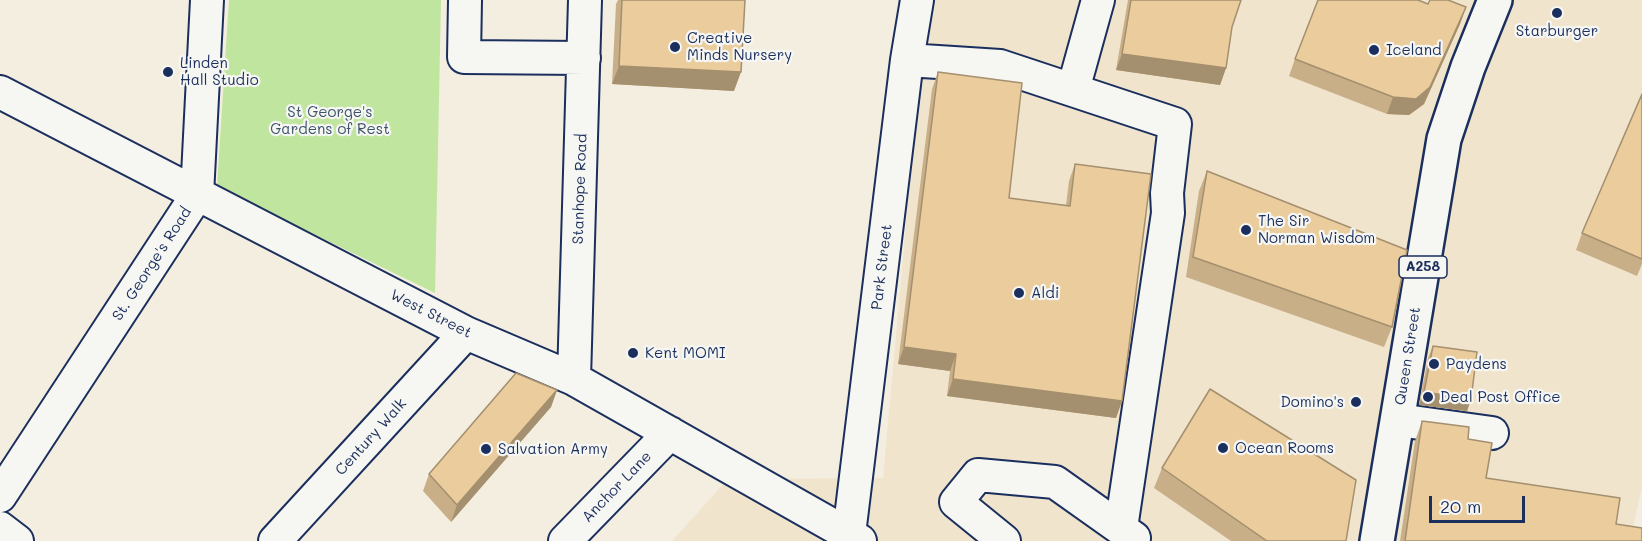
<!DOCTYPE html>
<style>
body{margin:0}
#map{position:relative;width:1642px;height:541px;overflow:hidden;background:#f4eee1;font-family:Mali,sans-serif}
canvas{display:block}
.scale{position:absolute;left:1429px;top:496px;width:96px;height:27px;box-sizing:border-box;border:3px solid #1b2f5e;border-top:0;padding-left:8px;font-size:18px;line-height:21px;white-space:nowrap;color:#1b2f5e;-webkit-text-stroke:4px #f6f6f2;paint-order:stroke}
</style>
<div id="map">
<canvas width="1642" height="541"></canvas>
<div class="scale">20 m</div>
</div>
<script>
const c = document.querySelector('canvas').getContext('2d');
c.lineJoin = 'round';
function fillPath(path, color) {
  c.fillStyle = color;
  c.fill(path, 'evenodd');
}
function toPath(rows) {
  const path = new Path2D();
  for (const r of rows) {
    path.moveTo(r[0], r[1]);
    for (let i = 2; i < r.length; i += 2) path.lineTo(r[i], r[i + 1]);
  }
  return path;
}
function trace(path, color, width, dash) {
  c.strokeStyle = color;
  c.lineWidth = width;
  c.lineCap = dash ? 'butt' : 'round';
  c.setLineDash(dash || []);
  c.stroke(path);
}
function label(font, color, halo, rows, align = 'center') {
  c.font = font + ' Mali,sans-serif';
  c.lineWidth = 4.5;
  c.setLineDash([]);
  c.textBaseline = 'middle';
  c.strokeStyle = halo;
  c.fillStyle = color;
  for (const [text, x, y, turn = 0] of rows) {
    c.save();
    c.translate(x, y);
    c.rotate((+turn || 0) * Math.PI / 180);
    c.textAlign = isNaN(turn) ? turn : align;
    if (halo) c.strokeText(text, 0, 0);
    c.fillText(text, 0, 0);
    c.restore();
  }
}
const built = toPath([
 [916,0,1642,0,1642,487,1630,541,672,541,728,479,883,478,919,80]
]);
const green = toPath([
 [229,0,441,0,435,293,217,187]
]);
const minor = toPath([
 [465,0,464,57,584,58],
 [907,60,1000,66,1175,124,1167,193,1168,213,1121,528],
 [1073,90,1098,0],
 [0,92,466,333,574,379,860,541],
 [574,379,585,0],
 [1398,420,1492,433],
 [0,496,197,195,207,0],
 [0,528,17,541],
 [849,534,907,60,917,0],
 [275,541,466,333],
 [565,541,670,433],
 [1004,541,956,502,978,475,1055,482,1134,538]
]);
const major = toPath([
 [1377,541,1444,139,1468,67,1495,0]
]);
const wall = toPath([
 [618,0,745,0,734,91,612,84,616,4],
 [1128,0,1241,0,1232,27,1226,68,1220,85,1116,70],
 [1466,7,1460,24,1424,104,1409,115,1387,114,1289,76,1295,59],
 [938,72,1009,198,1066,205,1069,181,1075,164,1122,401,1116,418,947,396,950,371,898,364,932,89],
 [1642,94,1642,264,1637,276,1576,250,1582,233],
 [1207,171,1392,327,1384,347,1186,277,1199,191],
 [1433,346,1471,399,1467,411,1419,405,1428,358],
 [557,390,551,407,451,522,423,491,429,474],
 [1422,421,1468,439,1486,478,1616,524,1642,541,1400,541,1415,441],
 [1162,468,1346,541,1231,541,1154,488]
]);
const shadedWall = toPath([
 [1466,7,1460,24,1424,104,1409,115,1387,114,1393,97],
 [1122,54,1226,68,1220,85,1116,70],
 [619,66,741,72,734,91,612,84],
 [904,347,956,354,950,371,898,364],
 [953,379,1122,401,1116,418,947,396],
 [557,390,551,407,451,522,457,505],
 [1424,392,1471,399,1467,411,1419,405]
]);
const building = toPath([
 [622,0,745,0,741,72,619,66,622,0],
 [1131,0,1241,0,1232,27,1226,68,1122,54,1131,0],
 [1318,0,1418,0,1428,4,1430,0,1448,0,1466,7,1430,87,1416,99,1393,97,1295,59,1318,0],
 [938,72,1022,83,1009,198,1070,206,1075,164,1151,174,1122,401,953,379,956,354,904,347,938,72],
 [1642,94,1642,259,1582,233,1642,94],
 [1207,171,1407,250,1392,327,1193,257,1207,171],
 [1433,346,1477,352,1471,399,1424,392,1433,346],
 [516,373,557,390,457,505,429,474,516,373],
 [1210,389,1356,480,1346,541,1267,541,1162,468,1210,389],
 [1422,421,1469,427,1468,439,1492,443,1486,478,1620,498,1616,524,1642,528,1642,541,1405,541,1422,421]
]);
const markers = [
 [1557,13,6,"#1b2f5e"],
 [675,47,6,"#1b2f5e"],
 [1374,50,6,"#1b2f5e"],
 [168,72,6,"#1b2f5e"],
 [1246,230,6,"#1b2f5e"],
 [1019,293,6,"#1b2f5e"],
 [633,353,6,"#1b2f5e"],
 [1434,364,6,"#1b2f5e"],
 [1428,397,6,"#1b2f5e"],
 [1356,402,6,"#1b2f5e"],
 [1223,448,6,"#1b2f5e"],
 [486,449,6,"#1b2f5e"]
];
const shields = [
 [1423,267,48]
];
const shieldNames = [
 ["A258",1423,267]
];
const poiNames = [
 ["Starburger",1557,31,"center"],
 ["Creative",687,38],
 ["Minds Nursery",687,55],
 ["Iceland",1386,50],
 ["Linden",180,63],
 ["Hall Studio",180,80],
 ["The Sir",1258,221],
 ["Norman Wisdom",1258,238],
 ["Aldi",1031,293],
 ["Kent MOMI",645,353],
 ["Paydens",1446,364],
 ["Deal Post Office",1440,397],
 ["Domino's",1344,402,"right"],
 ["Ocean Rooms",1235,448],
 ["Salvation Army",498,449]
];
const parkNames = [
 ["St George's",330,112],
 ["Gardens of Rest",330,129]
];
const streetNames = [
 ["Stanhope Road",580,189,-88],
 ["St. George's Road",152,264,-57],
 ["Park Street",882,267,-83],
 ["West Street",431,314,27],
 ["Queen Street",1408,356,-81],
 ["Century Walk",371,437,-48],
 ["Anchor Lane",617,487,-46]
];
fillPath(built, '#f1e4cd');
fillPath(green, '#c0e59f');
trace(minor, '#1b2f5e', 36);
trace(major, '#1b2f5e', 38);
trace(minor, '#f6f6f2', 32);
trace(major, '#f6f6f2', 33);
fillPath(wall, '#c9af87');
fillPath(shadedWall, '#a48f6e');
fillPath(building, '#eacc9d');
trace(building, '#a48f6e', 1.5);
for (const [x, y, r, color] of markers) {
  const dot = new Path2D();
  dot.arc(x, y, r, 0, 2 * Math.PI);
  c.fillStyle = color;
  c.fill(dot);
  trace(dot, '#f6f6f2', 2);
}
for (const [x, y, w] of shields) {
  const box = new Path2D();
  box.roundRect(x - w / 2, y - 11, w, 22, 4.5);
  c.fillStyle = '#f6f6f2';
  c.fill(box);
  trace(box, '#1b2f5e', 1.5);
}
label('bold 14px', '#1b2f5e', null, shieldNames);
label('15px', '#1b2f5e', '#f6f6f2', poiNames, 'left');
label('15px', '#3c536b', '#f6f6f2', parkNames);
label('15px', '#1b2f5e', '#f6f6f2', streetNames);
</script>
